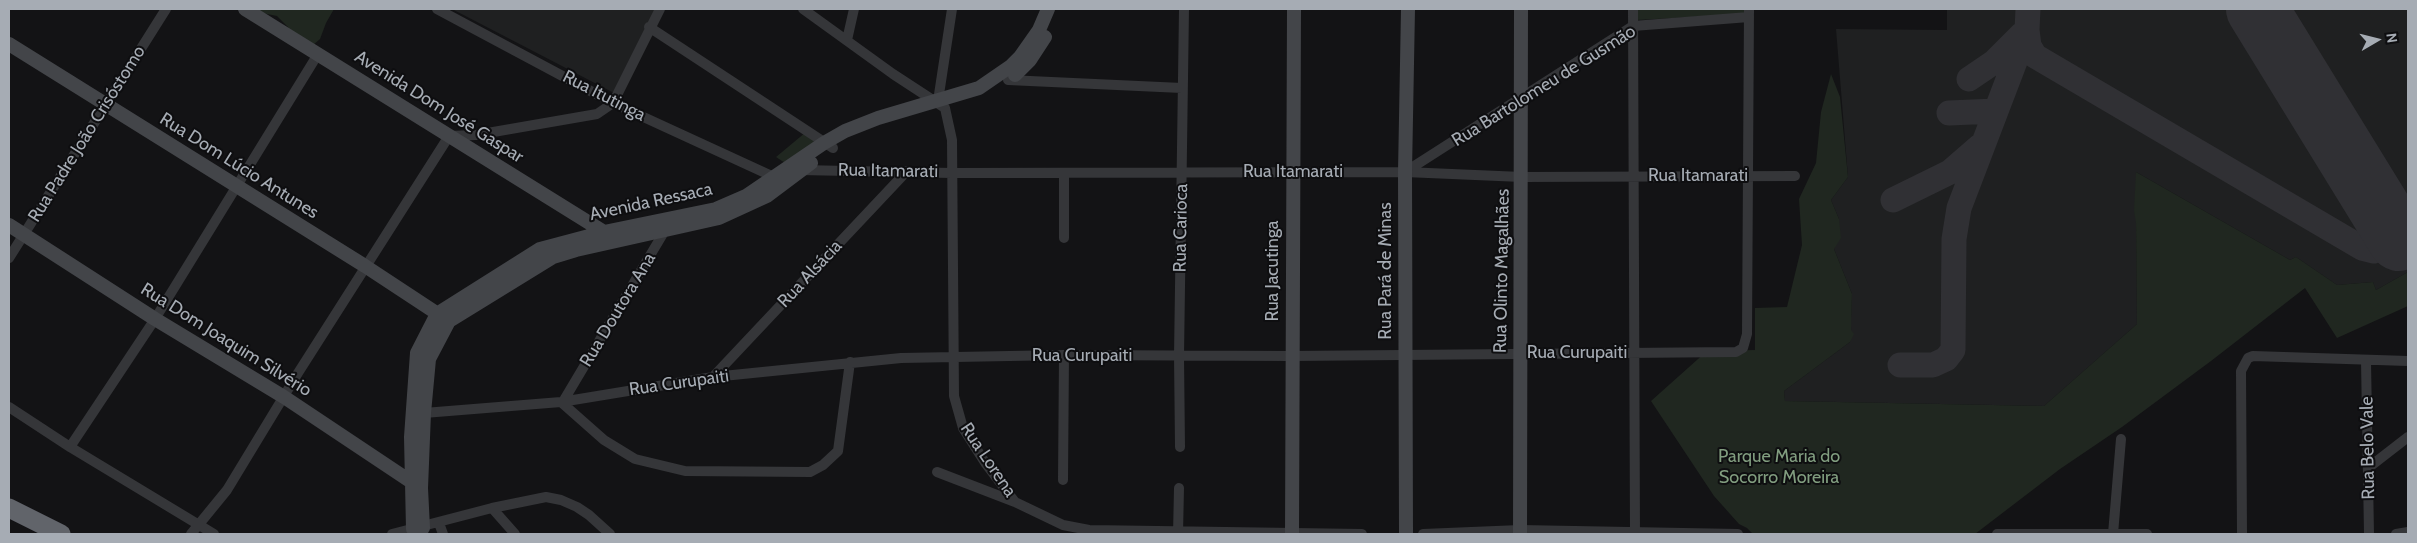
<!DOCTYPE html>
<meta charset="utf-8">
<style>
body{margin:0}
#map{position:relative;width:2417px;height:543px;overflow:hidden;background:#131315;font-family:Cabin,sans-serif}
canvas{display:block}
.frame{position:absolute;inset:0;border:10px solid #a6acb4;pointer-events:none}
.north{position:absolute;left:2352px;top:15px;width:50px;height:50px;-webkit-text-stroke:4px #0e0e10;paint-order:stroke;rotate:82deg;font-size:14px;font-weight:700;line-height:20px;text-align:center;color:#a6acb4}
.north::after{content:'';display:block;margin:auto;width:18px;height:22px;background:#a6acb4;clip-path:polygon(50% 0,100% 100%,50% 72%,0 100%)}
</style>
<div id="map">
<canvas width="2417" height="543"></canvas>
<div class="frame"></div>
<div class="north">N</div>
</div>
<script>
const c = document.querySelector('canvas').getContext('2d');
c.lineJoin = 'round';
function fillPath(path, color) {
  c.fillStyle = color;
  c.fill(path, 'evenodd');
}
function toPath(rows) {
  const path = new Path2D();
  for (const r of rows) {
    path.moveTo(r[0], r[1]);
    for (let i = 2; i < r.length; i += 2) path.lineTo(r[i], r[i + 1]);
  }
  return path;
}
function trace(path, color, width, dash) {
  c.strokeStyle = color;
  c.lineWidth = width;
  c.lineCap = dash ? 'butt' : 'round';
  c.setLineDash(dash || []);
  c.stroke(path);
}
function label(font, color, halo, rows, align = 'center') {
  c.font = font + ' Cabin,sans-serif';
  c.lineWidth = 4;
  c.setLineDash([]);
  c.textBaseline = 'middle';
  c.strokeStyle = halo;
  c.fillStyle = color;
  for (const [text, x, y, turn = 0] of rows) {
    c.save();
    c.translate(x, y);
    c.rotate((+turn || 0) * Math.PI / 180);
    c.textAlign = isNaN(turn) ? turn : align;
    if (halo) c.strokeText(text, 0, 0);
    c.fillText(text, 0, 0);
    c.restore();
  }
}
const built = toPath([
 [452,9,659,9,614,93],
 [1947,9,2408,9,2408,272,2376,290,2373,282,2337,285,2296,257,2290,260,2136,172,2137,324,2044,406,1785,401,1784,391,1850,342,1852,294,1834,249,1839,219,1831,200,1848,177,1836,29,1947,30]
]);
const green = toPath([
 [258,9,334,9,326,23,320,39,312,46,293,37,288,27,277,16,262,13],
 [1637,9,1746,9,1746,14,1637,20],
 [1831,74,1840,97,1848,177,1831,200,1839,219,1841,238,1834,249,1852,294,1851,330,1854,334,1850,342,1784,391,1785,401,2044,406,2137,324,2136,223,2134,210,2136,172,2290,260,2296,257,2337,285,2373,282,2376,290,2408,272,2408,306,2337,338,2305,288,2211,361,2122,427,2060,469,1975,534,1753,534,1747,528,1739,524,1714,496,1651,401,1707,351,1755,350,1755,308,1787,307,1802,245,1799,199,1816,163,1821,112],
 [806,132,822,140,788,165,776,157]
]);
const taxiway = toPath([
 [2256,9,2259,13],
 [2027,30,2029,46,2035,56,2362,248,2374,251,2384,248,2392,243,2396,235],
 [1969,79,1994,62,2021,35],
 [1949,113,1996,111],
 [1893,200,1950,172,1980,146],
 [1900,365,1933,365,1946,359,1953,350,1954,239,1959,208,2027,30,2028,9]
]);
const runway = toPath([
 [2257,9,2399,240]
]);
const street = toPath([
 [437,9,613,103,774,177],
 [803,9,893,74,945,108,952,140,954,396,963,428,986,464,1015,502,1063,525,1089,530,1362,534],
 [1633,9,1635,534],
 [649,27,833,148],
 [847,40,854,9],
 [1008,80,1182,88],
 [938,101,952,9],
 [799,170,952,173,1405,172,1522,177,1795,176],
 [1405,172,1633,26,1749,17],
 [1064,238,1064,173],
 [9,258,166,9],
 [2366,361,2369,534],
 [713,377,907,171],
 [564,400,667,227],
 [561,402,604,440,635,459,685,471,810,472,823,465,838,451,850,362],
 [9,407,70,447,214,534],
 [424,413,561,402,713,377,901,358,1064,355,1291,356,1736,352,1743,348,1747,334,1749,9],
 [70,447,155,319,318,54],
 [1180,447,1179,356,1184,9],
 [2368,468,2408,437],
 [937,472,1015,502],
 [1063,480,1064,355],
 [492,508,515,534],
 [439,523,443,534],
 [191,534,227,490,298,373,449,136,476,135,597,114,613,103,660,9],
 [392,534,492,508,546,497,561,500,577,507,589,515,610,534],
 [1178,534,1179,488],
 [1423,534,1520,530,1738,534],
 [1997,534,2147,534],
 [2113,534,2121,439],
 [2242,534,2241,371,2248,358,2253,356,2408,361],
 [2396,534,2408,532]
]);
const secondary = toPath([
 [245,9,604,232,605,235],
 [9,44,365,266,444,318],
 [1015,75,1030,60,1045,37],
 [9,225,155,319,284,397,416,485],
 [423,528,421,488,424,413,429,359,449,321,553,257,576,250,719,218,767,196,811,163],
 [413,529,411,437,417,353,437,314,540,249,604,232,716,209,746,196,824,143,845,131,878,118,979,88,1011,66,1020,57,1039,30,1048,9],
 [1292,534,1294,9],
 [1406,534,1405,172,1408,9],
 [1520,534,1521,9]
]);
const highway = toPath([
 [9,508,61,534]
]);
const streetNames = [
 ["Rua Bartolomeu de Gusmão",1544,86,-32],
 ["Rua Itutinga",604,96,27],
 ["Avenida Dom José Gaspar",439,107,32],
 ["Rua Padre João Crisóstomo",87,134,-58],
 ["Rua Dom Lúcio Antunes",239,166,32],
 ["Rua Itamarati",888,171,1],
 ["Rua Itamarati",1293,172],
 ["Rua Itamarati",1698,176],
 ["Avenida Ressaca",651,202,-12],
 ["Rua Carioca",1181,228,-89],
 ["Rua Jacutinga",1273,271,-90],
 ["Rua Pará de Minas",1386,271,-90],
 ["Rua Olinto Magalhães",1502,271,-89],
 ["Rua Alsácia",810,274,-47],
 ["Rua Doutora Ana",618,310,-59],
 ["Rua Dom Joaquim Silvério",226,340,32],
 ["Rua Curupaiti",1577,353],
 ["Rua Curupaiti",1082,356],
 ["Rua Curupaiti",679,383,-8],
 ["Rua Belo Vale",2368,448,-91],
 ["Rua Lorena",988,460,56]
];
const parkNames = [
 ["Parque Maria do",1779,457],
 ["Socorro Moreira",1779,478]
];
fillPath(built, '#1f2021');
fillPath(green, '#202720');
trace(taxiway, '#303034', 25);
trace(runway, '#303034', 62);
trace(street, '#353639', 10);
trace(secondary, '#434549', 14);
trace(highway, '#61646a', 19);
label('18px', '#a6acb4', '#0e0e10', streetNames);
label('18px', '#819d7f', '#0e0e10', parkNames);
</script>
